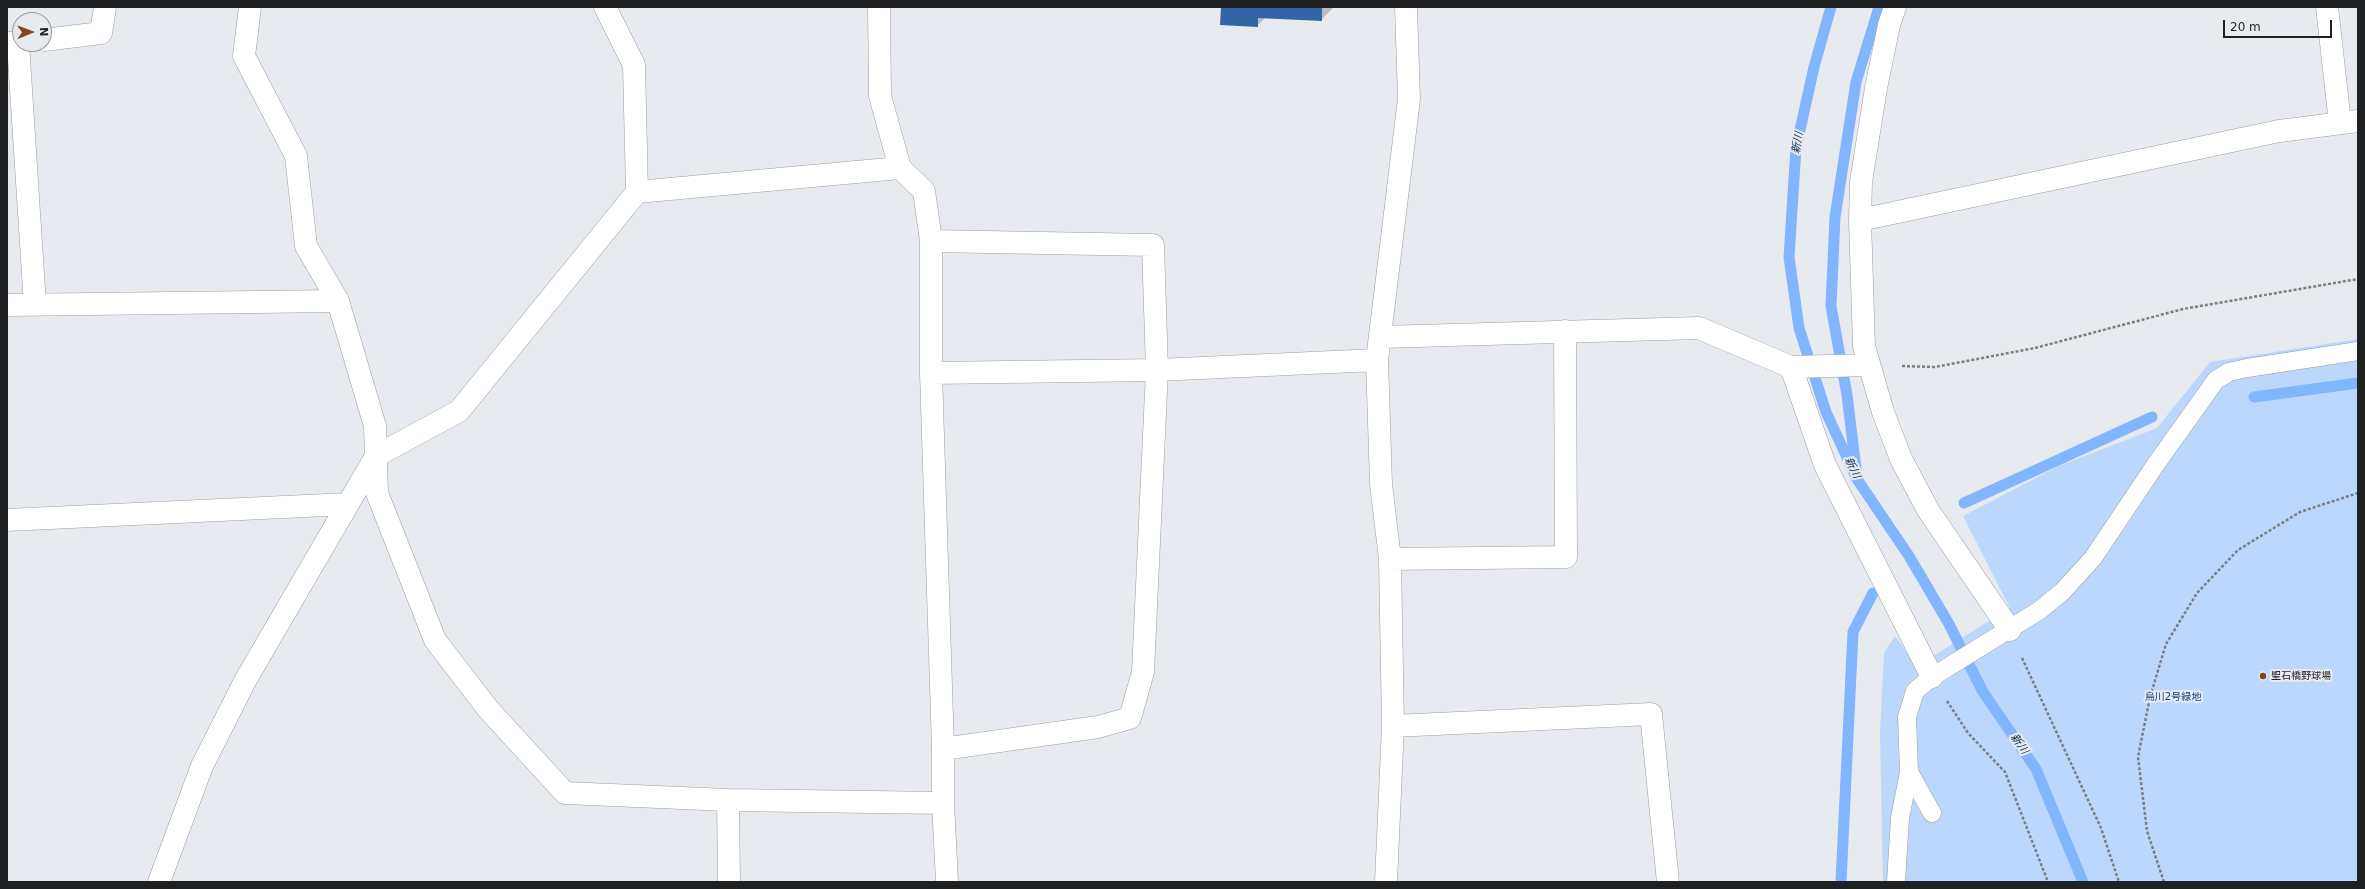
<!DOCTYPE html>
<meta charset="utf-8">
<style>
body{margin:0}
#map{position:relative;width:2365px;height:889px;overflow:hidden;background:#e7ebef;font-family:"DejaVu Sans",sans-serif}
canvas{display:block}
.frame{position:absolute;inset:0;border:8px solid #1f2022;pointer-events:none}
.north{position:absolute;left:12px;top:12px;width:40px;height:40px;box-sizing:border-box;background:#e7ebef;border:1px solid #979a9d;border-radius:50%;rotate:89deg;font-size:11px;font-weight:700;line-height:16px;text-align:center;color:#1f2022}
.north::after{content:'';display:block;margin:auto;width:14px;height:18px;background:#89431e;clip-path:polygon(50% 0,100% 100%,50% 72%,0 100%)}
.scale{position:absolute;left:2223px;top:20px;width:109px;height:18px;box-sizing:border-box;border:2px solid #1f2022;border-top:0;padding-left:5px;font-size:12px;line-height:14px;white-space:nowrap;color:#1f2022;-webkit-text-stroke:3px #e7ebef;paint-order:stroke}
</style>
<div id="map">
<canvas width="2365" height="889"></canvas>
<div class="frame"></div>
<div class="north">N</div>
<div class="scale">20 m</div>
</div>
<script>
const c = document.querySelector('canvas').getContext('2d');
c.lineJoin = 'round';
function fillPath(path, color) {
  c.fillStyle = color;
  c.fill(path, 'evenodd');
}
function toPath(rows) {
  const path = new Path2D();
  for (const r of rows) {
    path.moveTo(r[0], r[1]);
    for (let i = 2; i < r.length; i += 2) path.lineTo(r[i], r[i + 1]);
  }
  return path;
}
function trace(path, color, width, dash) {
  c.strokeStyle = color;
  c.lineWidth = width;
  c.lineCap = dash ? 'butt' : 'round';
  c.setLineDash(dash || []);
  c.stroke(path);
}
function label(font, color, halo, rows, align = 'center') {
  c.font = font + ' "DejaVu Sans","Noto Sans JP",sans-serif';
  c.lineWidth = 4;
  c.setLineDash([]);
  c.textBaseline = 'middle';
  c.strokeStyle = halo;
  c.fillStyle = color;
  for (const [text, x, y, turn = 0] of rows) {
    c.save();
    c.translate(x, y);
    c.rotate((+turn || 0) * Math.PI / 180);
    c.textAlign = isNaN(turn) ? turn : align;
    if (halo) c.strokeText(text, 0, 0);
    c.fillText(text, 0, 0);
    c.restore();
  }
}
const green = toPath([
 [2358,339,2358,882,1883,882,1880,733,1884,653,1895,636,1917,666,2010,608,1963,516,2059,466,2157,428,2210,362]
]);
const shadow = toPath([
 [1222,7,1334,7,1321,20,1265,18,1257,26]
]);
const stream = toPath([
 [1831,7,1814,67,1796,148,1789,257,1799,328,1826,412,1857,479,1909,556,1949,624,1983,692,2036,769,2083,882],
 [2254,397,2358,383],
 [1856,469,1847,395,1831,306,1835,217,1856,82,1879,7],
 [1964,503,2152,417],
 [1841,882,1853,632,1873,593]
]);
const building = toPath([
 [1221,7,1322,7,1322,21,1258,18,1258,27,1220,25]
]);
const path = toPath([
 [1902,366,1935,367,2035,348,2183,309,2358,279],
 [2022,658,2101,828,2119,882],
 [1947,701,1968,733,2005,772,2048,882],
 [2164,882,2147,831,2138,757,2150,697,2166,644,2197,593,2238,550,2300,512,2358,493]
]);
const service = toPath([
 [1932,813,1909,772,1907,717,1915,691,1932,677,2040,610,2063,591,2093,558,2156,464,2216,380,2229,372,2247,368,2358,351],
 [1896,882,1900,818,1909,772]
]);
const minor = toPath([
 [250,7,244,56,296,156,306,246,338,301,375,426,377,493,435,640,488,709,565,793,728,800,943,803],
 [605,7,634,65,637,192],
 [879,7,880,96,900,168,924,191,931,241,931,373,943,749,943,803,947,882],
 [1895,7,1889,25,1876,88,1861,182,1860,220,1864,346,1883,412,1901,459,1928,510,2010,630],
 [2327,7,2340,123],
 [44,40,101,33,105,7],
 [7,43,18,43,35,305],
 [1860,220,2279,131,2358,121],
 [931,241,1153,245,1157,370,1143,672,1130,718,1098,727,943,749],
 [7,305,338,301],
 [1381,337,1699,328,1791,367,1825,465,1932,677],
 [1791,367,1869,365],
 [931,373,1157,370,1377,360],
 [7,520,348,504],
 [1390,559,1566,557,1565,331],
 [1393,726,1651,714,1668,882],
 [728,800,729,882],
 [159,882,202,766,245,681,376,456,459,411,637,192,900,168],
 [1386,882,1393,726,1390,559,1381,484,1377,360,1409,99,1406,7]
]);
const markers = [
 [2263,676,4,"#89431e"]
];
const poiNames = [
 ["聖石橋野球場",2271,676]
];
const parkNames = [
 ["烏川2号緑地",2173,697]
];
const waterNames = [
 ["新川",1798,143,-80],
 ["新川",1852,468,64],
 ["新川",2019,744,55]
];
fillPath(green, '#bbd7fc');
fillPath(shadow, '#0003');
trace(stream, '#81b6fe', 11);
fillPath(building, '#3265a6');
trace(service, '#999da1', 19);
trace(minor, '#999da1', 23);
trace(path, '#7b7d80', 2.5, [3, 2]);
trace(service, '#fff', 18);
trace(minor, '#fff', 22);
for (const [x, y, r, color] of markers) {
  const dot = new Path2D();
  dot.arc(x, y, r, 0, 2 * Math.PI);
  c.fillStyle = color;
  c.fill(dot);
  trace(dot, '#e7ebef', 1.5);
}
label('10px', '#1f2022', '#e7ebef', poiNames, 'left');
label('10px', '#0c4180', '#e7ebef', parkNames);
label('italic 11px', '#113461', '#e7ebef', waterNames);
</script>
